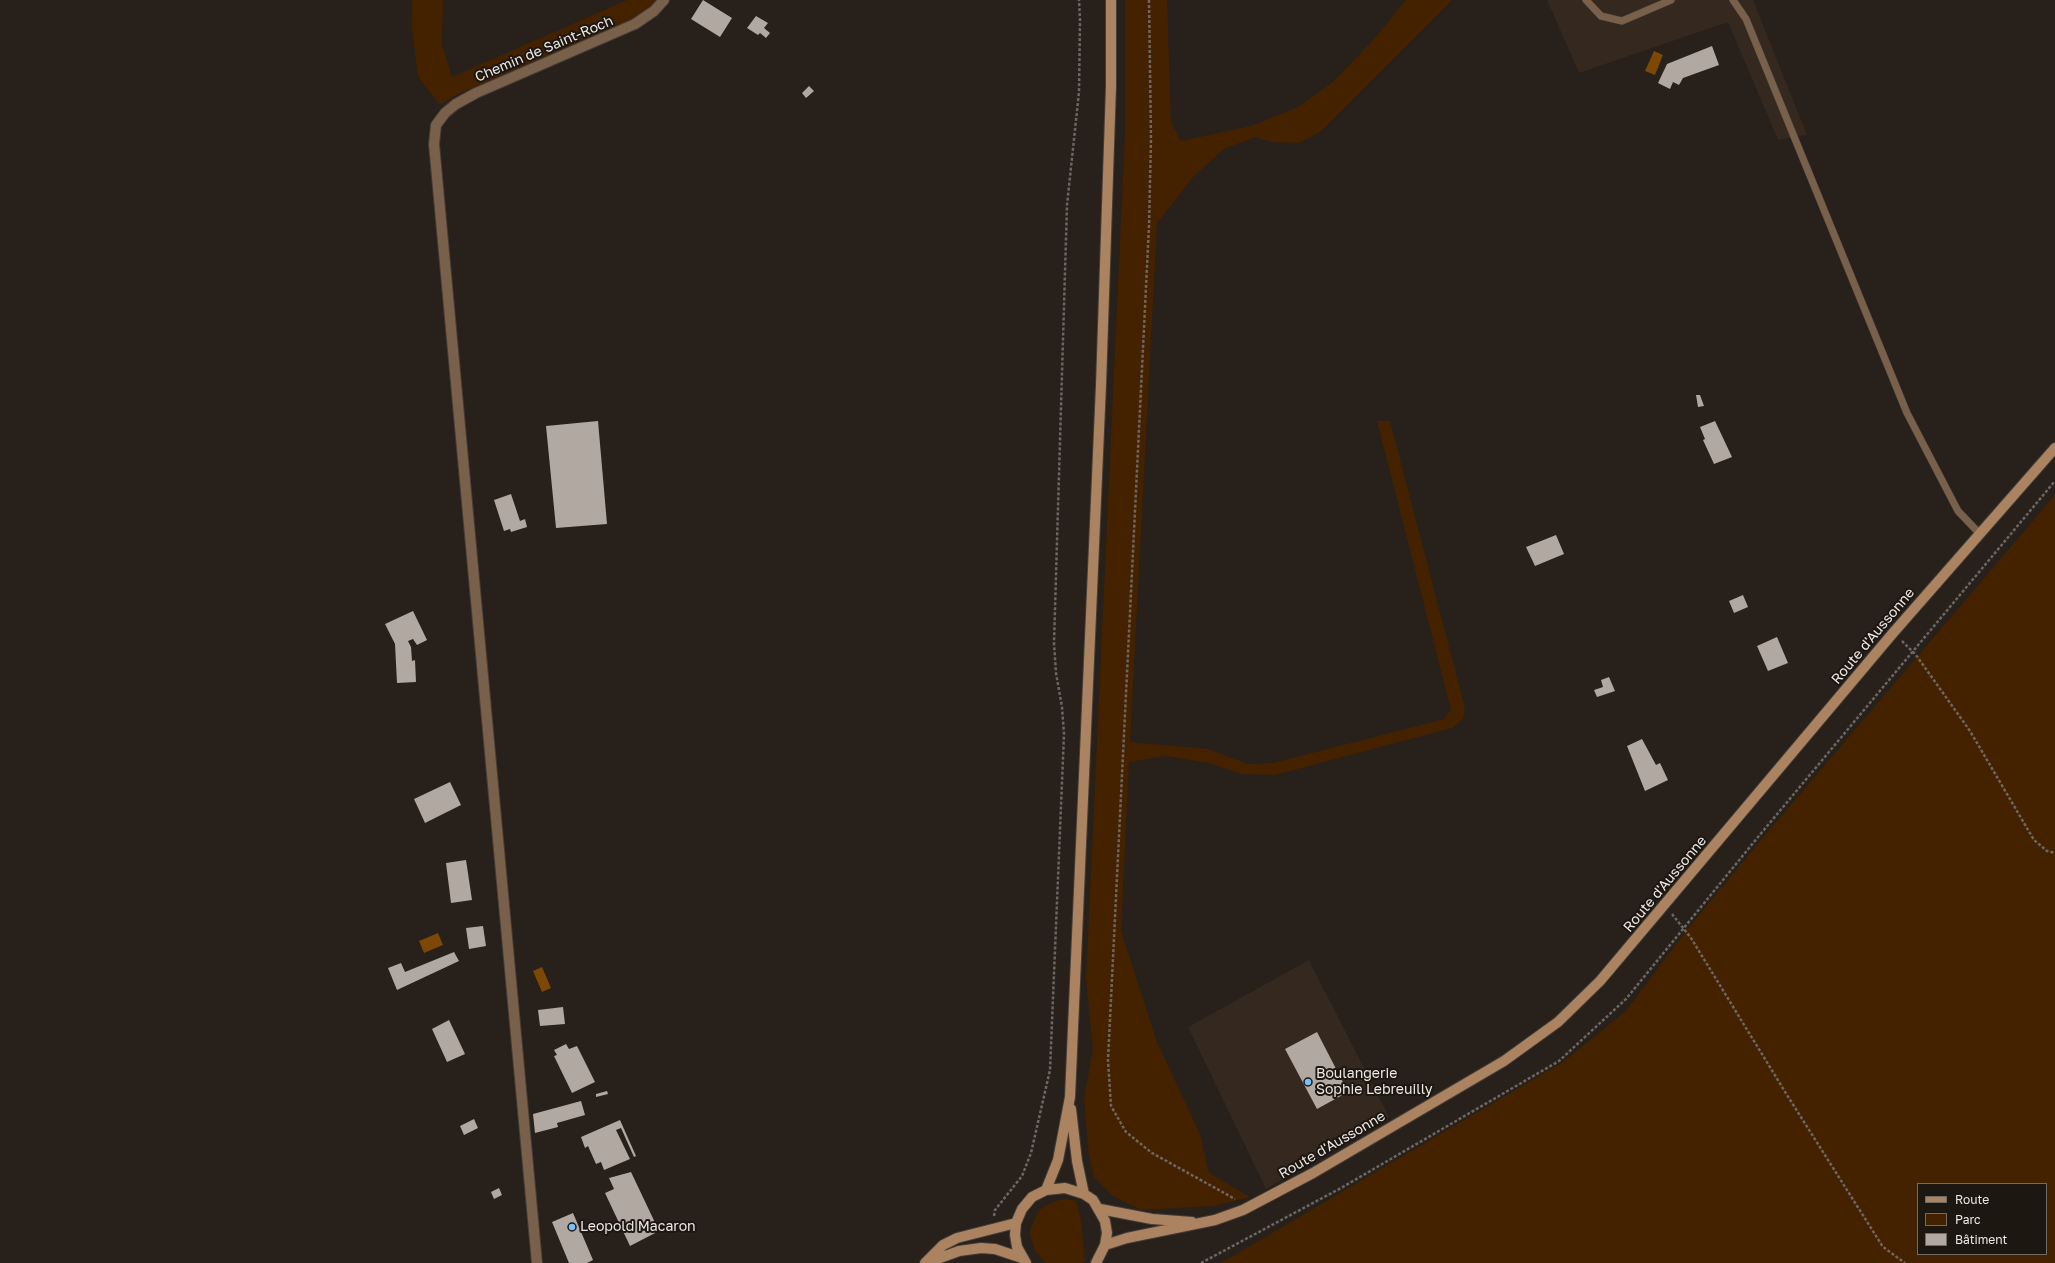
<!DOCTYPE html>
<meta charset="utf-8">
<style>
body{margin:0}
#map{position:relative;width:2055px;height:1263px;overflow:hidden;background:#27201b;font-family:"Golos Text",sans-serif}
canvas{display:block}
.legend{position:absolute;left:1917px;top:1183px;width:130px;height:72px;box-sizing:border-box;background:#1d1712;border:1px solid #706b66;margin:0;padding:5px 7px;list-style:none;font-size:12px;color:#ede8e4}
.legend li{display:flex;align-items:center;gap:8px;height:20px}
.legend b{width:20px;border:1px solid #706b66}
</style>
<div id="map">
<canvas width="2055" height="1263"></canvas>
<ul class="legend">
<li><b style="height:5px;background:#ab8360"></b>Route</li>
<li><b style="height:11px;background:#420"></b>Parc</li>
<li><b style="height:11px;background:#b1a8a1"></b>Bâtiment</li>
</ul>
</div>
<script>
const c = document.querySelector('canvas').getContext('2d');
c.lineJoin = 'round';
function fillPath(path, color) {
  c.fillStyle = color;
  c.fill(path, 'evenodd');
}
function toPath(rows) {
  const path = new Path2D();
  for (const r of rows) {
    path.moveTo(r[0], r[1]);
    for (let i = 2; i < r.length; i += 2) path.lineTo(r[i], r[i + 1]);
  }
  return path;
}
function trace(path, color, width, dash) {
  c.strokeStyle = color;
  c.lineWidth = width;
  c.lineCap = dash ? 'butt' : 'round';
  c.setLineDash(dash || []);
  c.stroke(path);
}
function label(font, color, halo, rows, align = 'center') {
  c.font = font + ' "Golos Text",sans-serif';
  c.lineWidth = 4;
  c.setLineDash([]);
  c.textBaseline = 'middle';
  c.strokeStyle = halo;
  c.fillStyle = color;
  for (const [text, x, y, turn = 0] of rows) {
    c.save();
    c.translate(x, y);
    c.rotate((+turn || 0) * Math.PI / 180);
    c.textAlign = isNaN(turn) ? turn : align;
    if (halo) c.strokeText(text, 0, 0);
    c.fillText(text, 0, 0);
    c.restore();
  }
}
const built = toPath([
 [1547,0,1753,0,1807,135,1778,140,1728,22,1579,73],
 [1309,960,1389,1117,1266,1189,1188,1027]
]);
const green = toPath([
 [412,0,443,0,442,44,452,77,627,0,655,0,656,2,639,16,456,95,440,105,418,77,412,29],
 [1125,0,1167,0,1171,122,1181,141,1251,126,1298,107,1333,82,1375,38,1406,0,1452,0,1320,132,1299,143,1272,142,1255,137,1224,149,1194,176,1157,223,1130,742,1208,749,1248,764,1273,763,1444,719,1451,710,1377,421,1390,421,1465,708,1463,719,1452,728,1275,775,1242,774,1208,763,1166,756,1129,762,1121,931,1157,1042,1200,1134,1209,1173,1250,1197,1214,1206,1141,1210,1113,1196,1094,1177,1089,1156,1084,1099,1093,1049,1086,980,1125,134],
 [2055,495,2055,1263,1221,1263,1563,1062,1625,1012,1690,926,1755,847],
 [1918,1184,2046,1184,2046,1254,1918,1254],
 [1067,1199,1076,1201,1081,1220,1085,1261,1082,1263,1046,1263,1035,1251,1030,1235,1031,1227,1038,1212,1044,1206,1059,1200]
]);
const water = toPath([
 [1654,51,1663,55,1655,75,1645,71],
 [438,933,443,945,424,953,419,941],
 [542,967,551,988,542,992,533,971]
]);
const building = toPath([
 [703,0,732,18,720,37,691,19],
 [756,16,768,23,764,28,770,33,766,38,760,33,758,35,747,28],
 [1712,46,1719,65,1683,78,1679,85,1673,82,1670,89,1658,83,1667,64],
 [809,86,814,91,806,98,802,93],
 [1696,395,1700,395,1704,406,1698,407],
 [598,421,607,524,556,528,546,426],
 [1715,421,1732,457,1714,464,1703,440,1705,439,1700,427],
 [511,494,520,521,525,519,527,527,511,532,510,529,504,531,494,500],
 [1556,535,1564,554,1535,566,1526,547],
 [1743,595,1748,607,1734,613,1729,601],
 [413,611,427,640,417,645,413,639,408,641,411,647,412,661,415,660,416,682,397,683,395,644,385,624],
 [1777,637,1788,663,1768,671,1757,646],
 [1609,677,1615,691,1597,697,1594,690,1603,687,1601,680],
 [1642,739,1656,765,1660,763,1668,780,1645,791,1627,746],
 [450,782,461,805,425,823,414,799],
 [466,860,472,900,451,903,446,863],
 [483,926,486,946,469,949,466,928],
 [454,952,459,961,397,990,388,968,401,963,405,972],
 [563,1007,565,1024,540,1026,538,1010],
 [449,1020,465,1054,447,1062,432,1029],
 [1317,1032,1348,1092,1317,1109,1285,1049],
 [566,1044,569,1049,577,1046,595,1082,572,1093,554,1056,557,1055,554,1050],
 [607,1091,608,1094,596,1097,596,1094],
 [581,1101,585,1115,557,1123,558,1127,535,1133,533,1114],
 [474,1119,478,1128,464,1135,460,1126],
 [620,1120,636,1156,634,1157,621,1128,616,1130,630,1159,604,1170,601,1162,596,1164,588,1146,585,1148,581,1137],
 [631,1172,659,1231,630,1246,605,1193,614,1189,609,1178],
 [499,1188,502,1195,494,1199,491,1192],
 [573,1213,593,1260,587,1263,569,1263,552,1222]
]);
const path = toPath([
 [1149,0,1151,139,1149,226,1108,1060,1111,1106,1126,1132,1152,1153,1235,1199],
 [1902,641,1916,655,1970,731,2034,840,2047,851,2055,853],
 [1672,914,1691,938,1787,1095,1883,1247,1905,1263],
 [994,1216,995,1210,1022,1176,1031,1153,1050,1070,1064,734,1062,707,1056,673,1054,643,1067,205,1079,92,1080,20,1079,0],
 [1201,1263,1341,1188,1559,1061,1626,999,1758,837,2055,481]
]);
const service = toPath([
 [1586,0,1601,16,1622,21,1671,0],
 [1733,0,1746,19,1907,413,1958,511,1980,534]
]);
const minor = toPath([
 [537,1263,434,144,436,125,445,113,456,104,476,93,635,24,654,11,664,0]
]);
const secondary = toPath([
 [1071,1109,1077,1161,1084,1194],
 [1046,1190,1058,1160,1070,1097,1101,385,1111,86,1111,0],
 [1100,1209,1152,1219,1192,1222],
 [1105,1245,1127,1238,1215,1220,1243,1210,1313,1173,1504,1061,1558,1022,1600,981,1893,633,2055,448],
 [929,1262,959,1251,981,1248,995,1249,1022,1258],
 [925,1263,943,1245,957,1238,1016,1223],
 [1026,1263,1017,1247,1015,1235,1016,1223,1022,1209,1032,1197,1046,1190,1065,1188,1084,1194,1093,1200,1105,1221,1107,1233,1105,1245,1096,1263]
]);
const markers = [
 [1308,1082,4,"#76c0f7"],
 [572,1227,4,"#76c0f7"]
];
const streetNames = [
 ["Chemin de Saint-Roch",544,49,-23],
 ["Route d'Aussonne",1873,636,-50],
 ["Route d'Aussonne",1665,884,-50],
 ["Route d'Aussonne",1332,1145,-30]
];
const poiNames = [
 ["Boulangerie",1316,1074],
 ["Sophie Lebreuilly",1316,1090],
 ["Leopold Macaron",580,1227]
];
fillPath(built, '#34281f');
fillPath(green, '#420');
fillPath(water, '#7d4705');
fillPath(building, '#b1a8a1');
trace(service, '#433c37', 8);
trace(minor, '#433c37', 12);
trace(secondary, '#433c37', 12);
trace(path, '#6d6662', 2.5, [3, 2]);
trace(service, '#79604b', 7);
trace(minor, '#79604b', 10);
trace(secondary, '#ab8360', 10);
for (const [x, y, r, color] of markers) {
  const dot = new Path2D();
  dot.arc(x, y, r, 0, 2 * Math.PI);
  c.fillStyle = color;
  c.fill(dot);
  trace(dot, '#1d1712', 1.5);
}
label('14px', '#ede8e4', '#1d1712', streetNames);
label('14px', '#ede8e4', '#1d1712', poiNames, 'left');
</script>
